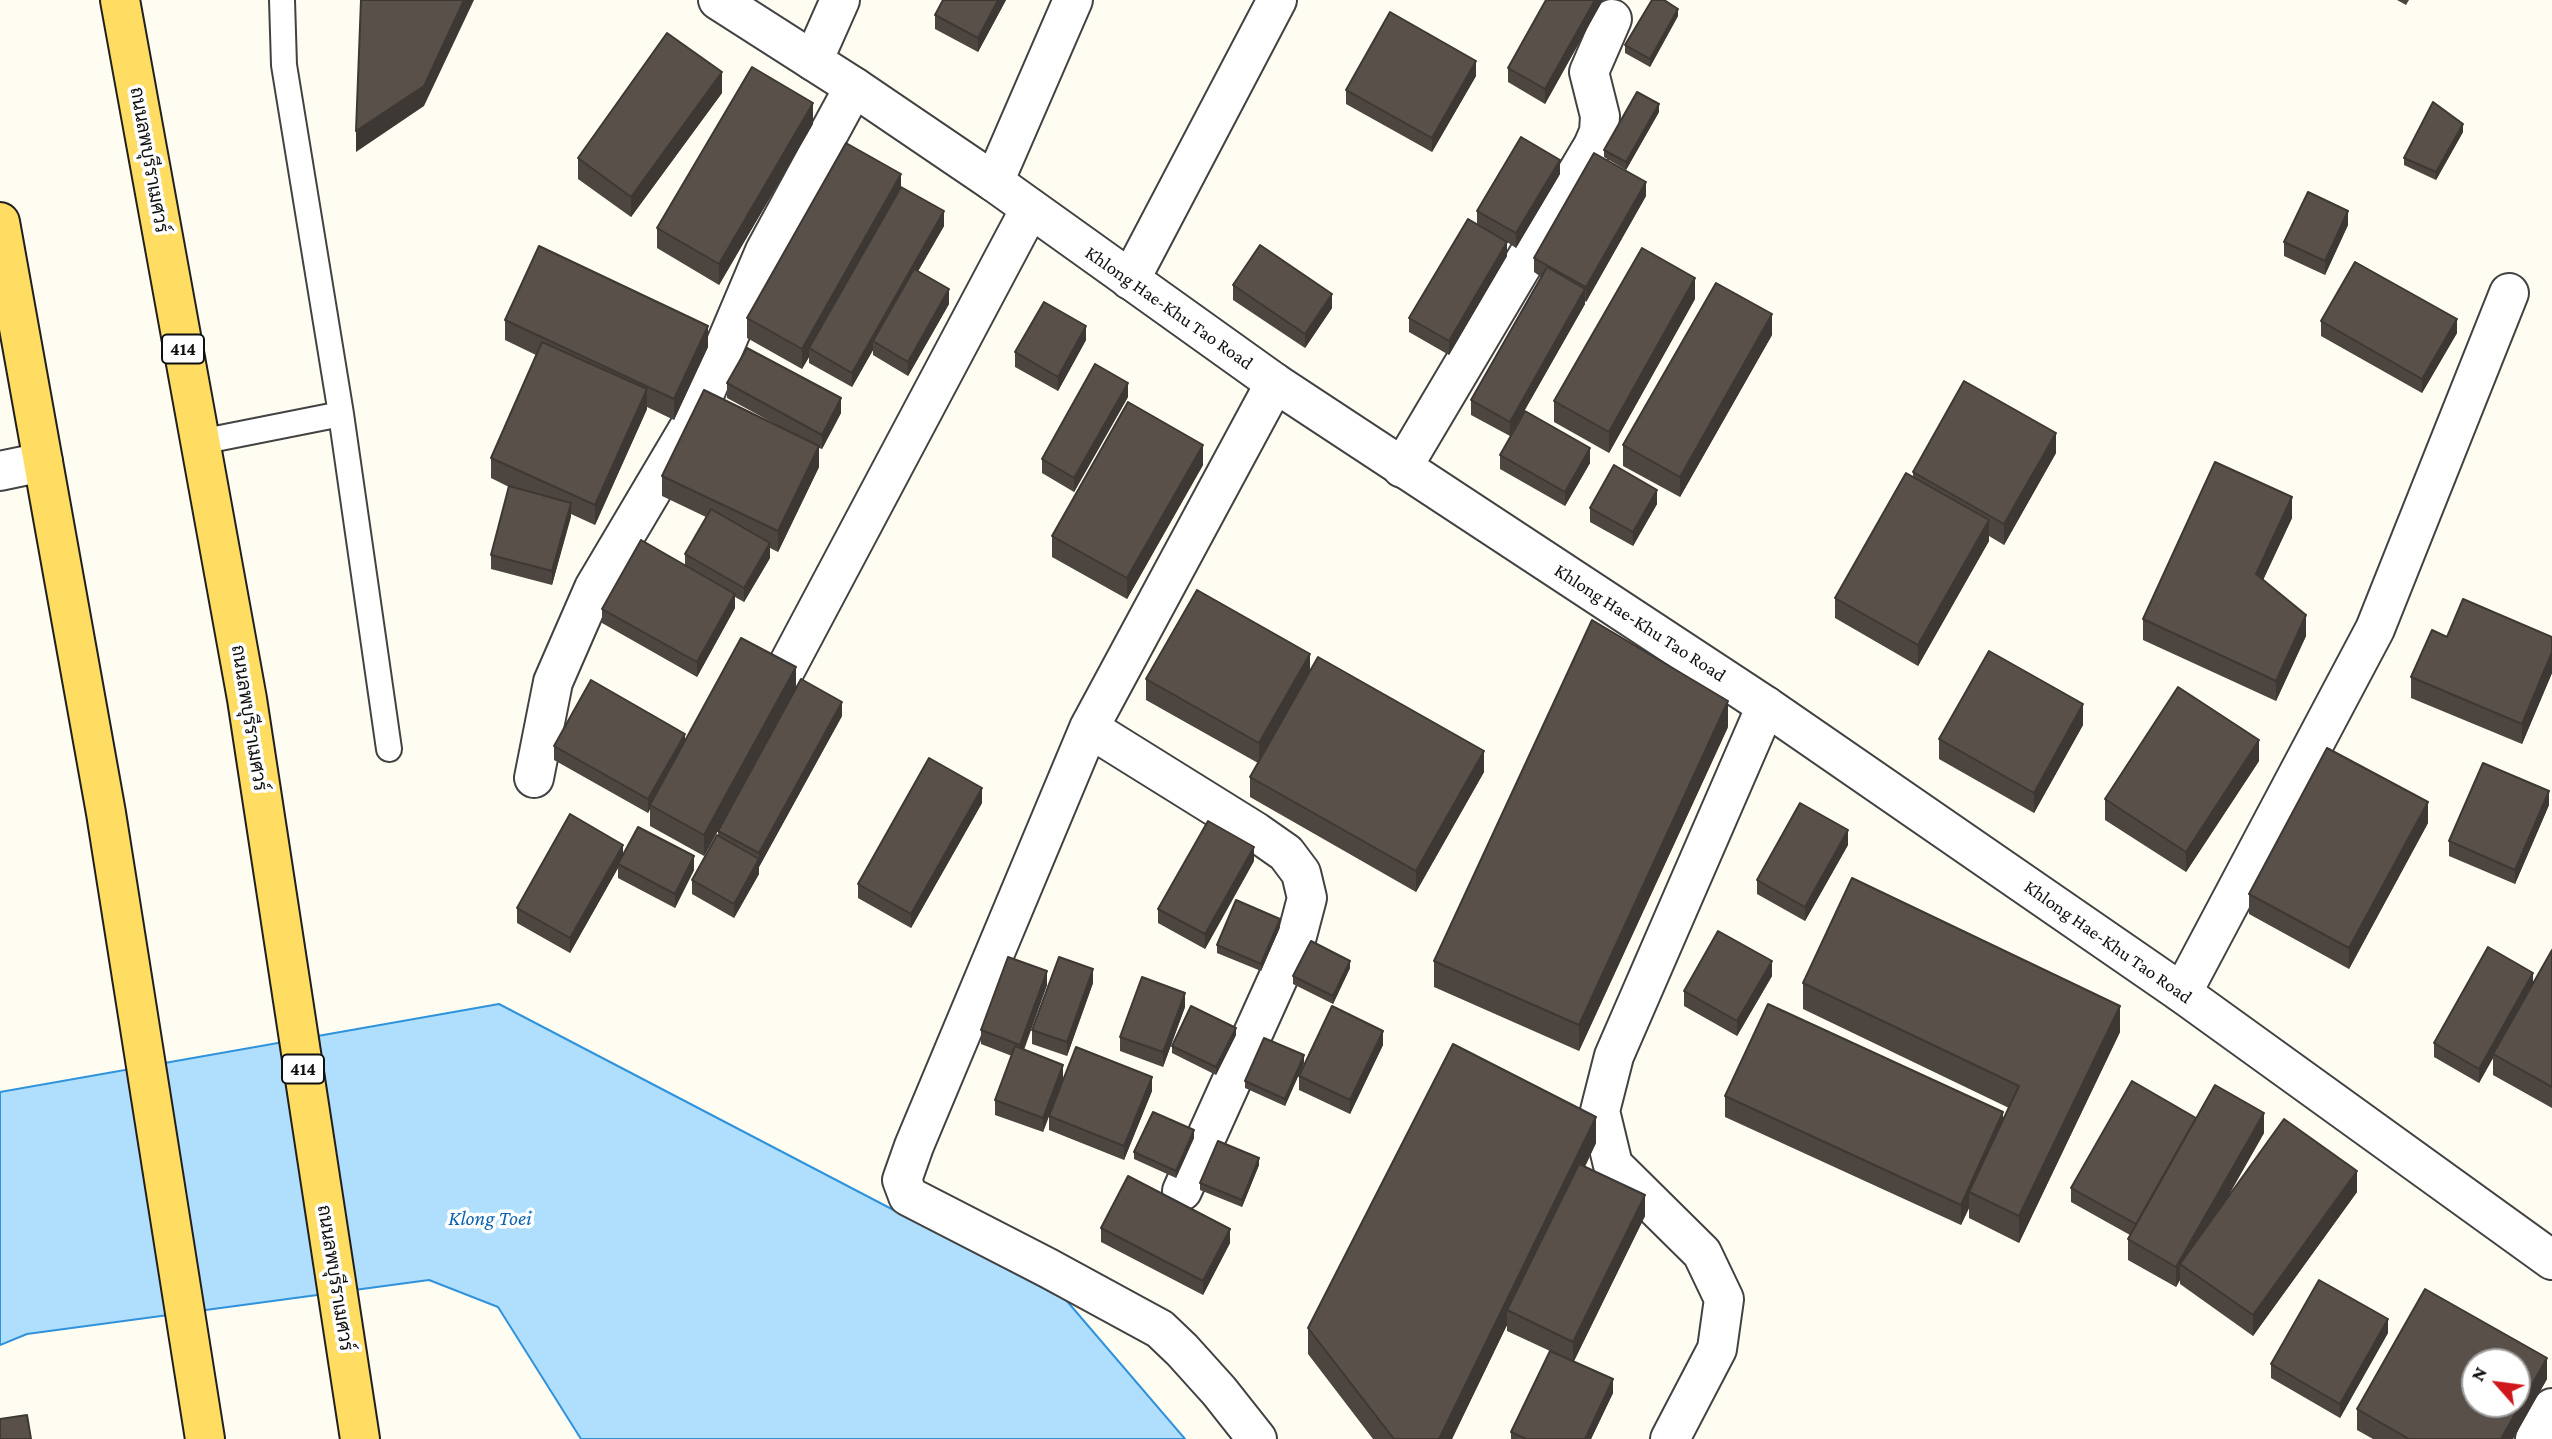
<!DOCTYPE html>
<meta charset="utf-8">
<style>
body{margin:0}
#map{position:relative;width:2552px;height:1439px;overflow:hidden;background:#fffdf2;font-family:"Crimson Pro",serif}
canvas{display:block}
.north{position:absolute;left:2461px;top:1348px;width:70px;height:70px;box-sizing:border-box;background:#fff;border:2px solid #9f9f9f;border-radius:50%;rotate:298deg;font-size:19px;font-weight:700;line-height:28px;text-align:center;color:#0f0f0f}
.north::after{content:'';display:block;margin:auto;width:24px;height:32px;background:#d0171b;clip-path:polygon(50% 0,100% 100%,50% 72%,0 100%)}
</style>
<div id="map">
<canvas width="2552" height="1439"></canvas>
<div class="north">N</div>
</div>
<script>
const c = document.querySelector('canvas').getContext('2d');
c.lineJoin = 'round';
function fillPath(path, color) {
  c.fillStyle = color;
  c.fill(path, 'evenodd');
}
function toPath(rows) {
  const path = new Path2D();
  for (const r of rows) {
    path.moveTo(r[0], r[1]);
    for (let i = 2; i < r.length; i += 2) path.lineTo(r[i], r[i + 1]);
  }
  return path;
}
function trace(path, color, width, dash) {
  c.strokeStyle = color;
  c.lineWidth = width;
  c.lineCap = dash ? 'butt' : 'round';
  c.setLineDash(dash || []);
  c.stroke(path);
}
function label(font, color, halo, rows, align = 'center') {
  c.font = font + ' "Crimson Pro",Sarabun,serif';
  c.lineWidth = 7;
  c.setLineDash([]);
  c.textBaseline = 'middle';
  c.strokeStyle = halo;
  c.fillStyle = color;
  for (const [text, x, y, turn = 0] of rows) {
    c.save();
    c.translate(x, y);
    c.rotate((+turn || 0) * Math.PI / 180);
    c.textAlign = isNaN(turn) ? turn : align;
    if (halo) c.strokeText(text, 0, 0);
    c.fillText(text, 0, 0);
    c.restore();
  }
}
const water = toPath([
 [499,1004,1066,1300,1185,1439,581,1439,498,1307,429,1280,27,1334,0,1345,0,1092,499,1004]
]);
const service = toPath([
 [282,0,284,65,341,414,389,749],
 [200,442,341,414]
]);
const minor = toPath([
 [813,61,840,0],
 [994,182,1073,0],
 [1130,280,1277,0],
 [1402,468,1593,146,1599,132,1600,116,1589,72,1612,19],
 [0,471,43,462],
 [782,676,1030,209],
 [1089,728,1256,832,1286,853,1301,873,1307,898,1297,936,1182,1191],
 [534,778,553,682,594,588,693,421,765,251,854,87],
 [2182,993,2375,629,2509,293],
 [1257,1439,1219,1391,1182,1350,1160,1329,1048,1268,908,1196,902,1180,914,1146,1089,728,1275,383],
 [1670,1439,1717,1349,1724,1299,1702,1253,1613,1165,1600,1111,1614,1056,1766,706],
 [2535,1439,2552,1408]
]);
const tertiary = toPath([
 [718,0,854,87,994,182,1275,383,1766,706,2182,993,2552,1260]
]);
const primary = toPath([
 [120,0,247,699,360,1439],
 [0,222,106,813,205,1439]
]);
const wall = toPath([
 [943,0,1006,0,978,52,935,29,935,15],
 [1546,0,1603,0,1545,104,1508,82,1508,68],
 [2397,0,2409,0,2406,5],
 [1678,16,1650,67,1625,53,1625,45],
 [1476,76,1432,152,1346,104,1346,90],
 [722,93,631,217,578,179,578,158],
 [1659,112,1626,170,1604,157,1604,150],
 [813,124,719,285,657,248,657,228],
 [2463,132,2436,180,2404,165,2404,158],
 [1560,174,1516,248,1507,242,1507,256,1449,355,1409,332,1409,318,1477,225,1477,211],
 [901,187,944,226,918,271,949,304,908,376,873,355,873,350,852,387,809,363,809,357,802,369,747,338,747,318],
 [1646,196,1586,302,1585,301,1585,304,1510,436,1471,415,1471,400,1541,277,1534,272,1534,258],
 [2348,225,2325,275,2284,256,2284,242],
 [1233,285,1332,308,1305,348,1233,300],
 [1695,299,1609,453,1554,422,1554,401],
 [505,320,708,347,674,420,647,407,647,409,595,525,571,514,552,585,491,569,491,555,509,487,491,478,491,458,536,355,505,340],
 [2321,321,2457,333,2422,393,2321,336],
 [1772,335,1680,497,1623,466,1623,445],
 [1086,340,1058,391,1015,367,1015,352],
 [727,383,841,413,822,449,819,448,819,467,778,552,770,548,770,558,744,602,735,597,735,608,697,677,602,623,602,609,685,566,685,554,706,517,662,496,662,476,788,431,727,398],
 [1128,397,1074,492,1042,473,1042,459],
 [2056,453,2004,545,1989,536,1989,541,1918,666,1835,618,1835,598,1913,477,1913,472],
 [1500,455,1590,463,1565,506,1500,469],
 [1203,465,1127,599,1052,557,1052,536],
 [1657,504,1633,546,1590,522,1590,508],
 [2292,518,2263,580,2306,636,2276,701,2143,640,2143,619],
 [2447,637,2552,637,2552,673,2522,744,2411,698,2411,677],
 [1310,671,1484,772,1416,892,1250,797,1250,777,1258,763,1146,700,1146,679],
 [796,688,726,815,842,716,759,867,759,874,734,918,692,894,692,880,718,836,718,831,704,856,650,826,650,809,648,813,554,760,554,746,685,742],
 [2083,725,2034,813,1939,759,1939,739],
 [1728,727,1579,1051,1434,987,1434,961],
 [2259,761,2186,872,2105,820,2105,799],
 [982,803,911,928,858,898,858,884],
 [2549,805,2515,884,2449,856,2449,841],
 [2428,823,2349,969,2249,914,2249,894],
 [1848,845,1805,921,1757,894,1757,880],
 [623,855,694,870,675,908,618,878,618,868,570,953,517,923,517,908],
 [1254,861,1205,949,1158,923,1158,909],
 [1280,927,1261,971,1217,953,1217,945],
 [2552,950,2552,1108,2493,1075,2493,1058,2479,1083,2434,1057,2434,1043,2533,983],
 [1350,968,1333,1004,1293,984,1293,976],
 [1772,976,1737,1036,1684,1006,1684,991],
 [1093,983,1067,1056,1032,1044,1032,1030],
 [1803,983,2120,1032,2019,1243,1969,1218,1969,1208,1961,1225,1725,1117,1725,1096,2003,1119,2009,1108,1803,1009],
 [1047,985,1024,1050,1063,1079,1152,1091,1124,1160,1049,1130,1049,1116,1043,1132,995,1115,995,1100,1012,1056,981,1044,981,1030],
 [1185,1007,1163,1067,1120,1051,1120,1037],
 [1236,1035,1216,1075,1172,1053,1172,1046],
 [1383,1045,1350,1114,1299,1090,1299,1076],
 [1304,1063,1285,1106,1245,1088,1245,1081],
 [2196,1118,2264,1133,2226,1200,2357,1192,2253,1336,2180,1284,2180,1280,2176,1287,2128,1260,2128,1239,2130,1235,2071,1202,2071,1188],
 [1194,1138,1176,1178,1134,1159,1134,1152],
 [1596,1143,1585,1167,1645,1216,1574,1361,1613,1393,1591,1439,1511,1439,1511,1432,1550,1351,1507,1331,1507,1325,1452,1439,1373,1439,1308,1354,1308,1328],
 [1259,1165,1242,1207,1200,1190,1200,1183],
 [1101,1228,1230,1243,1203,1295,1101,1242],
 [2388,1333,2340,1418,2271,1378,2271,1364],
 [2547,1379,2513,1439,2373,1439,2357,1430,2357,1409]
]);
const shadedWall = toPath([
 [464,0,474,0,424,106,356,152,356,131],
 [998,0,1006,0,978,52,978,38],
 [1595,0,1603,0,1545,104,1545,89],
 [1678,9,1678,16,1650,67,1650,59],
 [1476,61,1476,76,1432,152,1432,138],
 [722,72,722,93,631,217,631,197],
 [813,103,813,124,719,285,719,264],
 [1659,104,1659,112,1626,170,1626,162],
 [2463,124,2463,132,2436,180,2436,172],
 [1560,160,1560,174,1516,248,1516,233],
 [901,174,901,194,809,348,809,357,802,369,802,349],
 [1646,182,1646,196,1586,302,1586,287],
 [944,211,944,226,877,343,873,341,873,350,852,387,852,373],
 [2348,211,2348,225,2325,275,2325,261],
 [1507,242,1507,256,1449,355,1449,341],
 [1695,278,1695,299,1609,453,1609,432],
 [949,289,949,304,908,376,908,362],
 [1585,289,1585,304,1510,436,1510,422],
 [1332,294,1332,308,1305,348,1305,334],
 [1772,314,1772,335,1680,497,1680,477],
 [2457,319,2457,333,2422,393,2422,379],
 [708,326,708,347,674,420,674,399],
 [1086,326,1086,340,1058,391,1058,377],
 [1128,383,1128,397,1074,492,1074,478],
 [647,389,647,409,595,525,595,505],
 [841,398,841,413,822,449,822,435],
 [2056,433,2056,453,2004,545,2004,524],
 [1203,445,1203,465,1127,599,1127,578],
 [819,446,819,467,778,552,778,531],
 [1590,448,1590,463,1565,506,1565,492],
 [1657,490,1657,504,1633,546,1633,532],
 [2292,497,2292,518,2256,595,2256,574],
 [571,503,571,517,552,585,552,571],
 [1989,520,1989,541,1918,666,1918,645],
 [770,543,770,558,744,602,744,588],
 [735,594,735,608,697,677,697,662],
 [2306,615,2306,636,2276,701,2276,681],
 [2552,652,2552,673,2522,744,2522,724],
 [1310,654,1310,675,1259,764,1259,743],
 [796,667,796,688,704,856,704,835],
 [1728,701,1728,727,1579,1051,1579,1025],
 [842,702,842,716,759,867,759,874,734,918,734,904,759,860,759,853],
 [2083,704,2083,725,2034,813,2034,793],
 [685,734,685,748,650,805,650,809,648,813,648,799],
 [2259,740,2259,761,2186,872,2186,852],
 [1484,751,1484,772,1416,892,1416,871],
 [982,788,982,803,911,928,911,914],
 [2549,791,2549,805,2515,884,2515,870],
 [2428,802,2428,823,2349,969,2349,948],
 [1848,830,1848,845,1805,921,1805,907],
 [623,845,623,859,618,864,618,868,570,953,570,938],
 [1254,847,1254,861,1205,949,1205,934],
 [694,856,694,870,675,908,675,894],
 [1280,919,1280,927,1261,971,1261,964],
 [1350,961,1350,968,1333,1004,1333,996],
 [1772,961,1772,976,1737,1036,1737,1021],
 [1093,969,1093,983,1067,1056,1067,1042],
 [1047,971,1047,985,1020,1059,1020,1045],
 [2533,973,2533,987,2493,1054,2493,1058,2479,1083,2479,1069],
 [1185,993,1185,1007,1163,1067,1163,1052],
 [2120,1006,2120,1032,2019,1243,2019,1216],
 [1236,1028,1236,1035,1216,1075,1216,1067],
 [1383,1031,1383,1045,1350,1114,1350,1100],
 [1304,1055,1304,1063,1285,1106,1285,1099],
 [1063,1065,1063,1079,1043,1132,1043,1118],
 [1152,1077,1152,1091,1124,1160,1124,1146],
 [2003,1112,2003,1132,1969,1192,1969,1208,1961,1225,1961,1205],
 [2264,1113,2264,1133,2187,1268,2180,1264,2180,1280,2176,1287,2176,1267],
 [1596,1117,1596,1143,1513,1313,1507,1310,1507,1325,1452,1439,1439,1439],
 [1194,1130,1194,1138,1176,1178,1176,1171],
 [1259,1158,1259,1165,1242,1207,1242,1200],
 [2357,1171,2357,1192,2253,1336,2253,1315],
 [1645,1195,1645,1216,1573,1363,1573,1342],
 [1230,1229,1230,1243,1203,1295,1203,1281],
 [2388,1319,2388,1333,2340,1418,2340,1404],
 [2547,1358,2547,1379,2513,1439,2501,1439],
 [1613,1379,1613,1393,1591,1439,1585,1439]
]);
const building = toPath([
 [361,0,464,0,424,86,356,131,361,0],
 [943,0,998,0,978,38,935,15,943,0],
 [1546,0,1595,0,1545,89,1508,68,1546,0],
 [1652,0,1664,0,1678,9,1650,59,1625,45,1652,0],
 [1390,12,1476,61,1432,138,1346,90,1390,12],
 [667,33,722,72,631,197,578,158,667,33],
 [752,67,813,103,719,264,657,228,752,67],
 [1637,92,1659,104,1626,162,1604,150,1637,92],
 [2433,102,2463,124,2436,172,2404,158,2433,102],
 [1521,137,1560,160,1516,233,1477,211,1521,137],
 [846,143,901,174,802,349,747,318,846,143],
 [1594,153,1646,182,1586,287,1534,258,1594,153],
 [901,187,944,211,852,373,809,348,901,187],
 [2308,192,2348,211,2325,261,2284,242,2308,192],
 [1468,219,1507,242,1449,341,1409,318,1468,219],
 [1260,245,1332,294,1305,334,1233,285,1260,245],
 [539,246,708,326,674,399,505,320,539,246],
 [1642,248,1695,278,1609,432,1554,401,1642,248],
 [2355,262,2457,319,2422,379,2321,321,2355,262],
 [1547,267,1585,289,1510,422,1471,400,1547,267],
 [914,269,949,289,908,362,873,341,914,269],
 [1716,283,1772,314,1680,477,1623,445,1716,283],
 [1044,302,1086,326,1058,377,1015,352,1044,302],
 [542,342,647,389,595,505,491,458,542,342],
 [747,348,841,398,822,435,727,383,747,348],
 [1095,364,1128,383,1074,478,1042,459,1095,364],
 [1964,381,2056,433,2004,524,1913,472,1964,381],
 [704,390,819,446,778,531,662,476,704,390],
 [1128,402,1203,445,1127,578,1052,536,1128,402],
 [1525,411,1590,448,1565,492,1500,455,1525,411],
 [2215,462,2292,497,2256,574,2306,615,2276,681,2143,619,2215,462],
 [1614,465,1657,490,1633,532,1590,508,1614,465],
 [1906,473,1989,520,1918,645,1835,598,1906,473],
 [509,486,571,503,552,571,491,555,509,486],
 [711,509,770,543,744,588,685,554,711,509],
 [641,540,735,594,697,662,602,609,641,540],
 [1197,590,1310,654,1259,743,1146,679,1197,590],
 [2463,599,2552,637,2552,652,2522,724,2411,677,2432,630,2447,637,2463,599],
 [1592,620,1728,701,1579,1025,1434,961,1592,620],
 [741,638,796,667,704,835,650,805,741,638],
 [1989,651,2083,704,2034,793,1939,739,1989,651],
 [1318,657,1484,751,1416,871,1250,777,1318,657],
 [801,679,842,702,759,853,718,831,801,679],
 [591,680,685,734,648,799,554,746,591,680],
 [2178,687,2259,740,2186,852,2105,799,2178,687],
 [2327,748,2428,802,2349,948,2249,894,2327,748],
 [929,758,982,788,911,914,858,884,929,758],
 [2483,763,2549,791,2515,870,2449,841,2483,763],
 [1800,803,1848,830,1805,907,1757,880,1800,803],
 [570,814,623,845,570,938,517,908,570,814],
 [1208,821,1254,847,1205,934,1158,909,1208,821],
 [638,827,694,856,675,894,618,864,638,827],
 [717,835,759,859,734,904,692,880,717,835],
 [1852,878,2120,1006,2019,1216,1969,1192,2019,1086,1803,983,1852,878],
 [1236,900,1280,919,1261,964,1217,945,1236,900],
 [1718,931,1772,961,1737,1021,1684,991,1718,931],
 [1311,941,1350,961,1333,996,1293,976,1311,941],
 [2488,947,2533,973,2479,1069,2434,1043,2488,947],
 [2552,950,2552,1087,2493,1054,2552,950],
 [1008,957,1047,971,1020,1045,981,1030,1008,957],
 [1059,957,1093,969,1067,1042,1032,1030,1059,957],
 [1142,977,1185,993,1163,1052,1120,1037,1142,977],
 [1768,1004,2003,1112,1961,1205,1725,1096,1768,1004],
 [1191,1006,1236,1028,1216,1067,1172,1046,1191,1006],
 [1332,1006,1383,1031,1350,1100,1299,1076,1332,1006],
 [1264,1038,1304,1055,1285,1099,1245,1081,1264,1038],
 [1453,1044,1596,1117,1439,1439,1394,1439,1308,1328,1453,1044],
 [1015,1046,1063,1065,1043,1118,995,1100,1015,1046],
 [1076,1047,1152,1077,1124,1146,1049,1116,1076,1047],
 [2132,1081,2196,1118,2136,1224,2071,1188,2132,1081],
 [2215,1085,2264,1113,2176,1267,2128,1239,2215,1085],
 [1153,1112,1194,1130,1176,1171,1134,1152,1153,1112],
 [2284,1119,2357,1171,2253,1315,2180,1264,2284,1119],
 [1218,1141,1259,1158,1242,1200,1200,1183,1218,1141],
 [1579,1164,1645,1195,1573,1342,1507,1310,1579,1164],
 [1128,1176,1230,1229,1203,1281,1101,1228,1128,1176],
 [2319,1280,2388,1319,2340,1404,2271,1364,2319,1280],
 [2425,1289,2547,1358,2501,1439,2409,1439,2357,1409,2425,1289],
 [2475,1362,2517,1362,2517,1404,2475,1404,2475,1362],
 [1550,1351,1613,1379,1585,1439,1526,1439,1511,1432,1550,1351],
 [27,1415,31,1439,0,1439,0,1419,27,1415]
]);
const shields = [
 [183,349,42],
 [303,1069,42]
];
const shieldNames = [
 ["414",183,349],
 ["414",303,1069]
];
const streetNames = [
 ["ถนนลพบุรีราเมศวร์",149,160,80],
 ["Khlong Hae-Khu Tao Road",1169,308,35],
 ["Khlong Hae-Khu Tao Road",1640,623,33],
 ["ถนนลพบุรีราเมศวร์",249,718,81],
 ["Khlong Hae-Khu Tao Road",2108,942,35],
 ["ถนนลพบุรีราเมศวร์",335,1278,81]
];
const waterNames = [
 ["Klong Toei",490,1219]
];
fillPath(water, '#b0defd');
trace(water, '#2f93dc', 2);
trace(service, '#424242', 28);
trace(minor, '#424242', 42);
trace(tertiary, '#424242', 42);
trace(primary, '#202020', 42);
trace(service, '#fff', 24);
trace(minor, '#fff', 38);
trace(tertiary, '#fff', 38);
trace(primary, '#ffdc62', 38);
fillPath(wall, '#4d4540');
fillPath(shadedWall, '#3e3834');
fillPath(building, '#59504a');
trace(building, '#3e3834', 2);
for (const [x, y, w] of shields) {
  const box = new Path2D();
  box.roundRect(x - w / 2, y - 14.5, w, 29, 5);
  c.fillStyle = '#fff';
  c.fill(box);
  trace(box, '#0f0f0f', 2);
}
label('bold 18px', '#0f0f0f', null, shieldNames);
label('19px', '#0f0f0f', '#fff', streetNames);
label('italic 21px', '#0a64b0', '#fff', waterNames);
</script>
